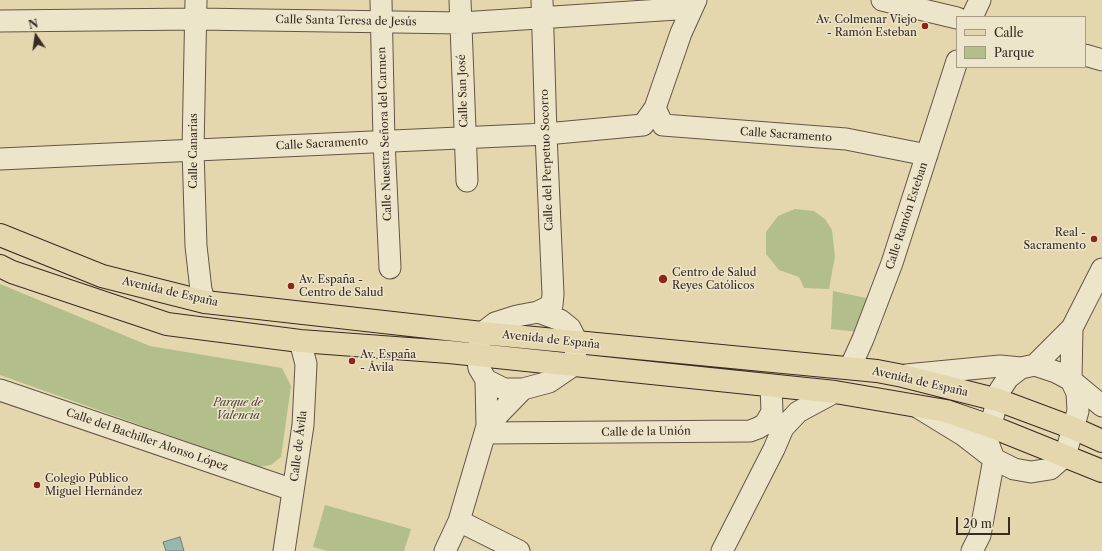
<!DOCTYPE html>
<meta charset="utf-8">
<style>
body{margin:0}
#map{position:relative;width:1102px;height:551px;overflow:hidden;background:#e4d7ad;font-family:"Libre Caslon Text",serif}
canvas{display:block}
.legend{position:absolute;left:956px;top:16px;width:130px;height:52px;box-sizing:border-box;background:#ede5ca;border:1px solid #a59a88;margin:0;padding:5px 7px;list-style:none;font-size:12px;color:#382a25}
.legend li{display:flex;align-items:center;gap:8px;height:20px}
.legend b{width:20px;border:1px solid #a59a88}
.north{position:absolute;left:16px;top:16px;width:40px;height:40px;-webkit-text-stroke:3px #ede5ca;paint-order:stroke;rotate:347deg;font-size:11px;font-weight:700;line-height:16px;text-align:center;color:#382a25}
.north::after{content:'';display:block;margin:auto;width:14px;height:18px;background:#382a25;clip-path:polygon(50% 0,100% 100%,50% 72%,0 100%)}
.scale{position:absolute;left:956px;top:517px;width:54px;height:18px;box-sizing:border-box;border:2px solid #382a25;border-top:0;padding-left:5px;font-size:12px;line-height:14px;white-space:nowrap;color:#382a25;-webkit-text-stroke:3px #ede5ca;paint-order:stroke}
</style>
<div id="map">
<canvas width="1102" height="551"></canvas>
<ul class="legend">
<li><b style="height:5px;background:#e4d7ad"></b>Calle</li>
<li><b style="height:11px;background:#b2bf8b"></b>Parque</li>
</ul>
<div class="north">N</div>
<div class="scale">20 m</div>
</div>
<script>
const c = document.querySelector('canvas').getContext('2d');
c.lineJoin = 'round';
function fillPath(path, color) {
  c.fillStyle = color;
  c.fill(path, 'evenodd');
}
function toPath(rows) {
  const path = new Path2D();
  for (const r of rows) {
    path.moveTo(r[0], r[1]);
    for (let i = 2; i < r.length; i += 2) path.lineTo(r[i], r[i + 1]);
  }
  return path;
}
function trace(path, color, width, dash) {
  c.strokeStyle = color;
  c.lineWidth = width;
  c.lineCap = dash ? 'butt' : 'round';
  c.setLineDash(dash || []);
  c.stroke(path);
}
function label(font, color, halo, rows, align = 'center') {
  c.font = font + ' "Libre Caslon Text",serif';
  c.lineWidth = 3;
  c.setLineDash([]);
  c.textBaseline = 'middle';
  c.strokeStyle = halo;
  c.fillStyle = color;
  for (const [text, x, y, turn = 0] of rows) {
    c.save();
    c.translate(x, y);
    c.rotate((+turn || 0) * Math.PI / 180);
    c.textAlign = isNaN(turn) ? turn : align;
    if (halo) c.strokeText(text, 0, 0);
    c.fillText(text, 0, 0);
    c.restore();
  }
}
const green = toPath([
 [795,209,814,211,825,219,832,230,835,256,829,289,804,288,799,277,779,270,766,254,766,232,778,216],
 [0,284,150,346,282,368,291,386,281,457,271,465,258,467,0,375],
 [833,291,885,302,878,334,831,329],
 [325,505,411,529,404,551,327,551,313,547]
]);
const water = toPath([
 [180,537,184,551,166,551,163,542,180,537]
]);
const minor = toPath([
 [196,0,193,150,196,246,201,290,205,302],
 [381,0,384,141,390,268],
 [460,0,467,181],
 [882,0,957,18],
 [972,17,980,0],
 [0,21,196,19,461,23,692,8],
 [1085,55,1102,60],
 [655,108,663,125,846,139,927,155],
 [0,159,546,134,643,125,655,108,681,33,696,0],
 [538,312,552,305,553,294,546,134,542,0],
 [538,312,560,320,570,328,577,342,574,365,549,382,523,389,504,389,486,380,479,368,477,356,482,333,495,323,517,316,538,312],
 [1072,328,1071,380,1102,406],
 [1035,365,1072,328,1102,269],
 [850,368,863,339,892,263,957,61],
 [906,375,1000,366,1021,368],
 [0,390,293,490],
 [919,408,963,435,994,459,1014,469,1031,472,1050,469,1065,456,1078,411,1077,393,1071,380,1056,372,1035,365,1021,368,1008,378,1000,390,987,440,994,459],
 [487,426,523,389],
 [485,433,750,431,758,428,765,424,772,412,771,386],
 [459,521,519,551],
 [284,551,303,425,306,364,300,341],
 [445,551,459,521,487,426,486,380],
 [722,551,774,449,783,428,798,412,835,392],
 [972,551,980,535,994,459]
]);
const major = toPath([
 [0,235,102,276,205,302,482,333,877,371,903,376,998,400,1073,428,1102,441],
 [0,266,12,272,167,324,300,341,449,352,835,392,946,411,990,426,1102,471]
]);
const markers = [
 [925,26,4,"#8f2418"],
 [1094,239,4,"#8f2418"],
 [663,279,5,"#8f2418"],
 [291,286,4,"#8f2418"],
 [352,361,4,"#8f2418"],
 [37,485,4,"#8f2418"]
];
const poiNames = [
 ["Av. Colmenar Viejo",917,20,"right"],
 ["- Ramón Esteban",917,33,"right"],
 ["Real -",1086,233,"right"],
 ["Sacramento",1086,246,"right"],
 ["Centro de Salud",672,273],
 ["Reyes Católicos",672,286],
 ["Av. España -",299,280],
 ["Centro de Salud",299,293],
 ["Av. España",360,355],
 ["- Ávila",360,368],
 ["Colegio Público",45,479],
 ["Miguel Hernández",45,492]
];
const streetNames = [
 ["Calle Santa Teresa de Jesús",346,21,1],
 ["Calle San José",463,91,-92],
 ["Calle Nuestra Señora del Carmen",385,134,-92],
 ["Calle Sacramento",786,135,4],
 ["Calle Sacramento",322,144,-3],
 ["Calle Canarias",194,151,-90],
 ["Calle del Perpetuo Socorro",547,160,-92],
 ["Calle Ramón Esteban",907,216,-72],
 ["Avenida de España",170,292,13],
 ["Avenida de España",551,340,6],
 ["Avenida de España",920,382,13],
 ["Calle de la Unión",646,432,-1],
 ["Calle del Bachiller Alonso López",147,440,19],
 ["Calle de Ávila",299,446,-83]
];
const parkNames = [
 ["Parque de",238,403],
 ["Valencia",238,416]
];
fillPath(green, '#b2bf8b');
fillPath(water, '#96b8af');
trace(water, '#707f78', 1);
trace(minor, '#635547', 23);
trace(major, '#382a25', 24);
trace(minor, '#ede5ca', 21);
trace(major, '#e4d7ad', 22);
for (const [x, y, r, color] of markers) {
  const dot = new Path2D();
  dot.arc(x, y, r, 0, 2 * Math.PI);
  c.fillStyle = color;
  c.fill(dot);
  trace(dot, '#ede5ca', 1.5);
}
label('11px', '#382a25', '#ede5ca', poiNames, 'left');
label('11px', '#382a25', '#ede5ca', streetNames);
label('italic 11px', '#504839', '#ede5ca', parkNames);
</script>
